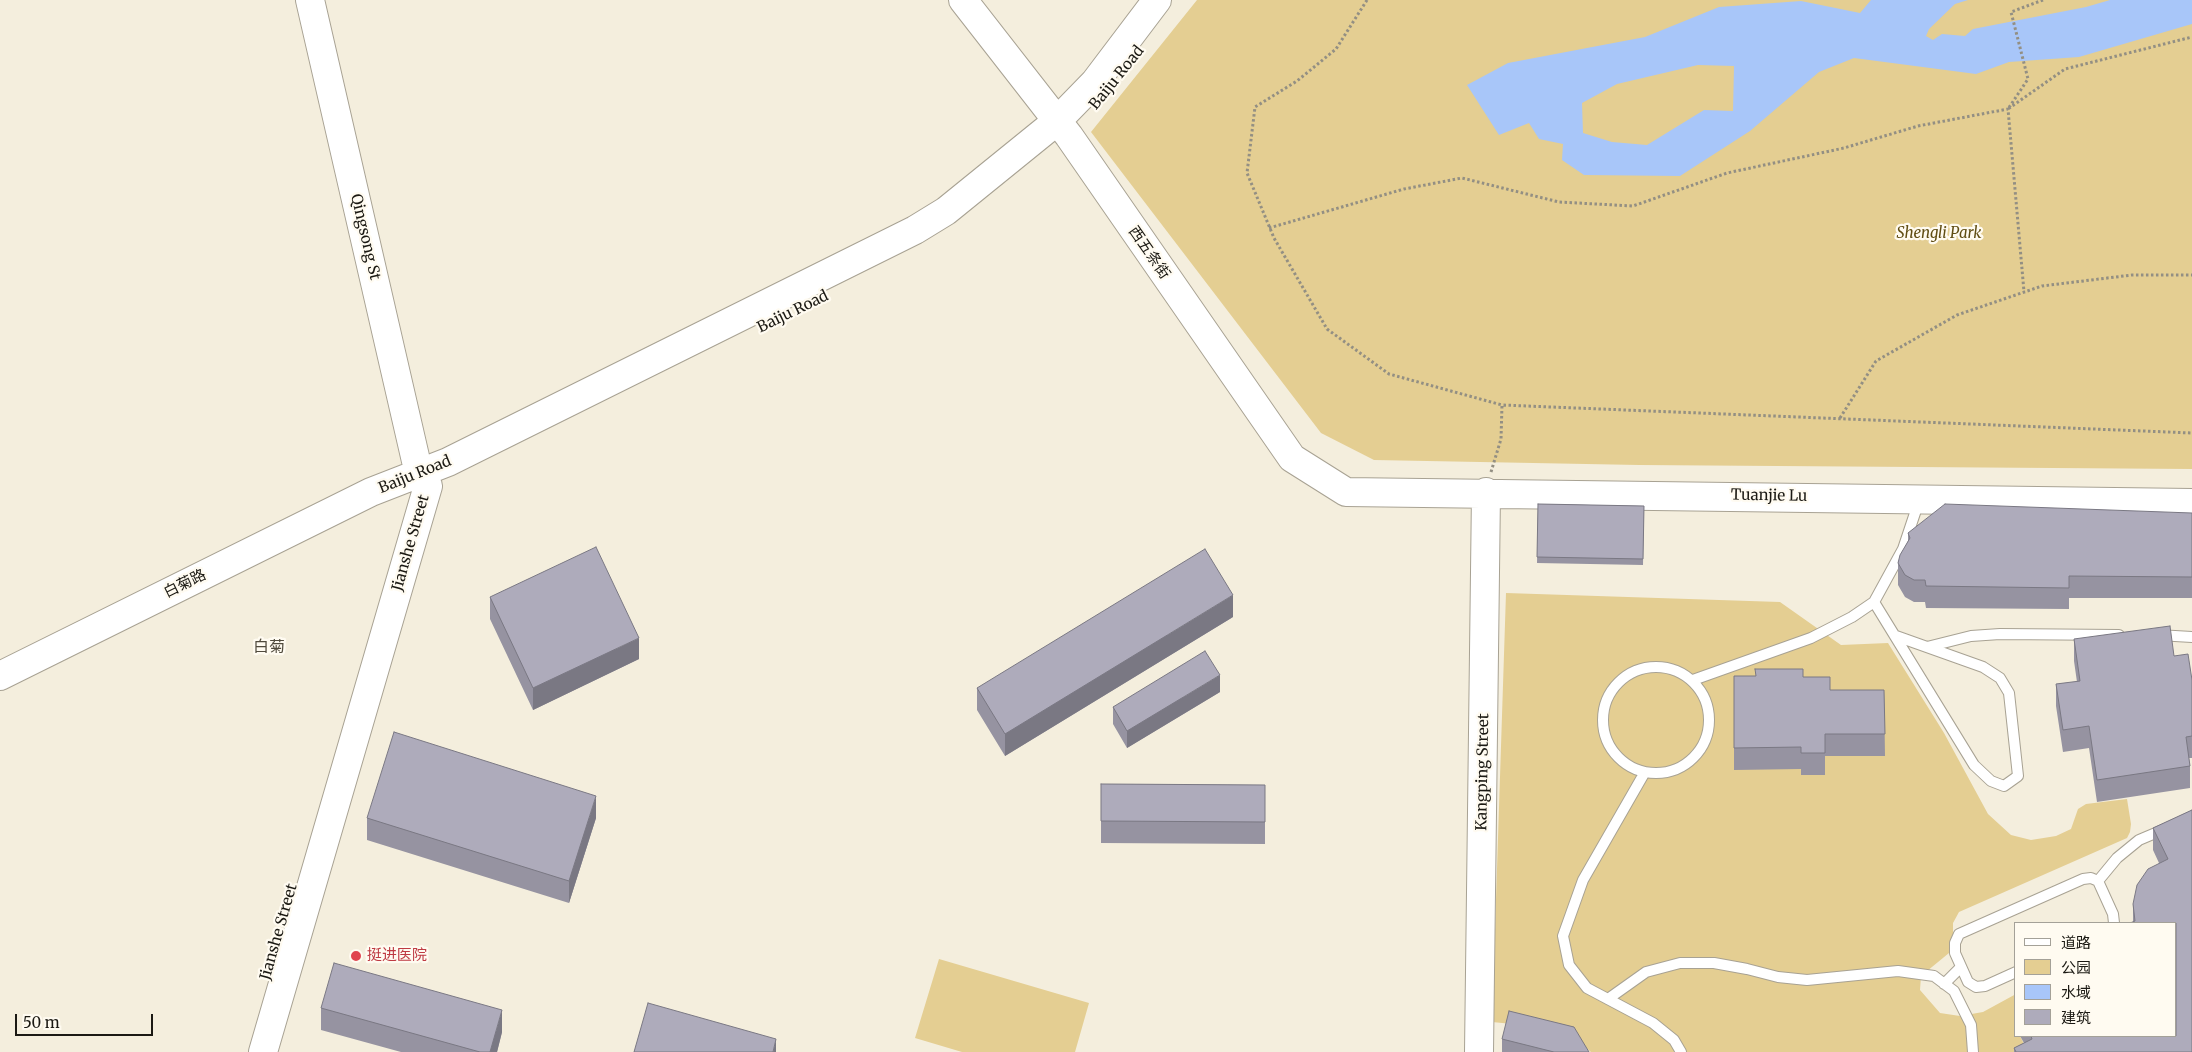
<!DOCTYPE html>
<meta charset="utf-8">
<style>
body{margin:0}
#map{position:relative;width:2192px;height:1052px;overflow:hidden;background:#f4eedd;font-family:Merriweather,"Noto Sans SC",serif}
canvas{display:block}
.legend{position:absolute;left:2014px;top:922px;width:162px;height:115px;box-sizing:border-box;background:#fffbf1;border:1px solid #a4a198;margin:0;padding:6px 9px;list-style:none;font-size:15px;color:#1b1913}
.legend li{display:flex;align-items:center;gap:10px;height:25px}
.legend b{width:25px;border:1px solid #a4a198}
.scale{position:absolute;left:15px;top:1014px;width:138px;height:22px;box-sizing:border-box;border:2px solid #1b1913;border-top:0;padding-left:6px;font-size:15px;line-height:18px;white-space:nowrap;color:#1b1913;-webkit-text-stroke:4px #fffbf1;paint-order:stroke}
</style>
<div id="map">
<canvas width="2192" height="1052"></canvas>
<ul class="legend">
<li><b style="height:6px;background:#fff"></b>道路</li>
<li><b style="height:14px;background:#e4ce92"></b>公园</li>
<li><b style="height:14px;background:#a8c6f9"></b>水域</li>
<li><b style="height:14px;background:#aeabbb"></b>建筑</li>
</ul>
<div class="scale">50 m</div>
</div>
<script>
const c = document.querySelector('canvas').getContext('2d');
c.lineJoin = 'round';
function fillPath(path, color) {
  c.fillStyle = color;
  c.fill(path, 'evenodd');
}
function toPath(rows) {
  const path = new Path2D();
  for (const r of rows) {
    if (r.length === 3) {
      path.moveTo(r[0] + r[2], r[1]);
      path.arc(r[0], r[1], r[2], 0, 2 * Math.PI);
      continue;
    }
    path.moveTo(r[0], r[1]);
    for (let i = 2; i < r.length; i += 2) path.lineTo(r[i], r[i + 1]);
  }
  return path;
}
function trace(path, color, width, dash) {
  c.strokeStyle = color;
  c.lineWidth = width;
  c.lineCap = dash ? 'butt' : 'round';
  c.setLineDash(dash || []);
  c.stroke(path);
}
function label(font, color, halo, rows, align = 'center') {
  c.font = font + ' Merriweather,"Noto Sans SC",serif';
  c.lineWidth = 4.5;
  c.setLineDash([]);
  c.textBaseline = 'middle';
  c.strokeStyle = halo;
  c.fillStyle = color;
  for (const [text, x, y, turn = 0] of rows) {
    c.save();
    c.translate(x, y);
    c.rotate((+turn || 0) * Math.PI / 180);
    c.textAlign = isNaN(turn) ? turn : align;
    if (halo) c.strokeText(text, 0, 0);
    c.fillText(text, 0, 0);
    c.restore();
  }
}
const green = toPath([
 [1197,0,2192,0,2192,469,1639,465,1374,460,1321,433,1091,132],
 [1506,593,1780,602,1841,645,1888,643,1944,733,1988,814,2011,835,2031,840,2056,836,2071,829,2078,809,2086,804,2127,799,2131,824,2130,832,2127,838,1959,912,1953,923,1953,941,1949,953,1921,976,1920,990,1940,1013,1960,1016,1983,1012,2016,994,2016,1036,2020,1036,2028,1052,1591,1052,1564,1029,1492,1022],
 [939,959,1089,1003,1075,1052,962,1052,915,1038]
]);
const water = toPath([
 [1871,0,1968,0,1955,4,1929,29,1926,36,1933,40,1942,34,1965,36,1973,29,2086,7,2110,0,2192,0,2192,24,2079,57,2009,62,1976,74,1854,58,1819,72,1750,131,1680,176,1584,175,1562,160,1563,144,1539,139,1529,123,1499,135,1467,85,1508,63,1645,37,1719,7,1801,1,1860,13],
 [1698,65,1734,66,1733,111,1704,110,1647,145,1612,142,1583,133,1582,103,1617,84]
]);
const path = toPath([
 [1367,0,1336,49,1297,81,1255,107,1247,173,1274,238,1327,329,1389,374,1502,405],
 [2043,0,2011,12,2028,79,2008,109,2065,69,2192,37],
 [1269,228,1404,189,1462,178,1559,202,1633,206,1727,173,1844,148,1918,126,2008,109,2024,292],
 [1840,418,1876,361,1957,315,2042,286,2132,275,2192,275],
 [1491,472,1501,439,1502,405,2192,433]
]);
const lane = toPath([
 [1874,602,1974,765,1991,781,2004,786,2018,776,2009,693,2000,678,1983,667,1896,636],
 [2158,635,2192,637],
 [1927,647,1971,636,2000,634,2119,635],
 [1656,720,53],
 [1693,680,1811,638,1852,617,1874,602,1903,549,1919,501],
 [1645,772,1583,880,1563,936,1569,965,1587,988,1653,1023,1674,1040,1681,1052],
 [2098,881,2117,858,2139,840,2165,829],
 [2016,972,1985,986,1976,987,1968,982,1955,953,1955,943,1959,934,2083,879,2091,878,2098,881,2113,914,2114,923],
 [1944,984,1961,967],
 [1608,999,1646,972,1680,963,1714,963,1747,969,1778,977,1807,980,1898,971,1934,976,1954,991,1971,1025,1973,1052]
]);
const secondary = toPath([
 [963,0,1069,136,1292,458,1346,492,2192,503],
 [0,676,371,492,448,462,915,230,946,211,1057,121,1095,82,1157,0],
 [263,1052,428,486,419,474,310,0],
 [1479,1052,1486,492]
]);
const wall = toPath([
 [1538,504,1644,506,1643,565,1537,563],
 [2192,513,2192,598,2069,598,2069,609,1926,608,1925,602,1914,602,1905,597,1898,585,1898,563,1908,541,1908,533],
 [490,597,639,659,533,710,490,619],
 [1233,617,1005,756,977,710,977,688],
 [2074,639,2174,656,2192,680,2192,758,2189,758,2190,766,2190,788,2097,802,2089,748,2063,752,2056,706,2056,684,2077,682,2074,661],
 [1734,676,1803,677,1830,690,1884,690,1885,756,1825,756,1825,775,1801,775,1801,769,1734,770],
 [1220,692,1127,748,1113,724,1113,707],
 [1101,784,1265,785,1265,844,1101,843],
 [2192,810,2192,1052,2014,1052,2014,1048,2024,1043,2020,1036,2176,1036,2133,922,2133,904,2159,863,2153,850,2153,828],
 [367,818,596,818,569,903,367,840],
 [321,1008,502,1032,497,1052,401,1052,321,1030],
 [1502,1039,1589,1052,1502,1052]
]);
const shadedWall = toPath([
 [1233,595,1233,617,1005,756,1005,734],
 [639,638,639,659,533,710,533,688],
 [1220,675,1220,692,1127,748,1127,731],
 [596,796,596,818,569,903,569,881],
 [502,1010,502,1032,497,1052,490,1052],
 [776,1039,776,1052,773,1052]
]);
const building = toPath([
 [1538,504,1644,506,1643,559,1537,557,1538,504],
 [1945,504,2192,513,2192,577,2069,576,2069,588,1926,586,1925,580,1914,580,1905,575,1898,563,1900,555,1910,538,1908,533,1945,504],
 [596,547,639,638,533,688,490,597,596,547],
 [1205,549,1233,595,1005,734,977,688,1205,549],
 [2170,626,2174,656,2188,654,2192,680,2192,736,2186,737,2190,766,2097,780,2089,726,2063,730,2056,684,2080,681,2074,639,2170,626],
 [1205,651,1220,675,1127,731,1113,707,1205,651],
 [1755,669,1803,669,1803,677,1830,677,1830,690,1884,690,1885,734,1825,734,1825,753,1801,753,1801,747,1734,748,1734,676,1756,676,1755,669],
 [394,732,596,796,569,881,367,818,394,732],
 [1101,784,1265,785,1265,822,1101,821,1101,784],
 [2192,810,2192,1052,2016,1052,2014,1048,2032,1039,2031,1036,2176,1036,2176,923,2130,923,2135,921,2133,904,2137,885,2148,869,2168,859,2153,828,2192,810],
 [334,963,502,1010,490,1052,480,1052,321,1008,334,963],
 [648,1003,776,1039,773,1052,634,1052,648,1003],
 [1509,1011,1574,1027,1589,1052,1554,1052,1502,1039,1509,1011]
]);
const markers = [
 [356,956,6,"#e0444e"]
];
const streetNames = [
 ["Baiju Road",1117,78,-51],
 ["Qingsong St",365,237,77],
 ["西五条街",1149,253,55],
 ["Baiju Road",793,312,-26],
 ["Baiju Road",415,475,-22],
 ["Tuanjie Lu",1769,496,1],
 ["Jianshe Street",411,543,-74],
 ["白菊路",185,584,-26],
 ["Kangping Street",1483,772,-89],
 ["Jianshe Street",279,932,-74]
];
const parkNames = [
 ["Shengli Park",1939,234]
];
const healthNames = [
 ["挺进医院",367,956]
];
const neighbourhoodNames = [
 ["白菊",269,647]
];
fillPath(green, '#e4ce92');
fillPath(water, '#a8c6f9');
trace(lane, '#a8a293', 12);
trace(secondary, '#a8a293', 30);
trace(path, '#938f83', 3, [2.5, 2.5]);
trace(lane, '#fff', 10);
trace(secondary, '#fff', 28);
fillPath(wall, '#9693a1');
fillPath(shadedWall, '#7a7883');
fillPath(building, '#aeabbb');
trace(building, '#7a7883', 1);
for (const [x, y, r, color] of markers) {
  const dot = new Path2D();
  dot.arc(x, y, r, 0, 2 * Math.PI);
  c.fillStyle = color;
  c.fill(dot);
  trace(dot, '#fffbf1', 2);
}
label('15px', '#1b1913', '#fffbf1', streetNames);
label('italic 15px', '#604d13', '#fffbf1', parkNames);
label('15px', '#be3a42', '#fffbf1', healthNames, 'left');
label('16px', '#504a3d', '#fffbf1', neighbourhoodNames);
</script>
